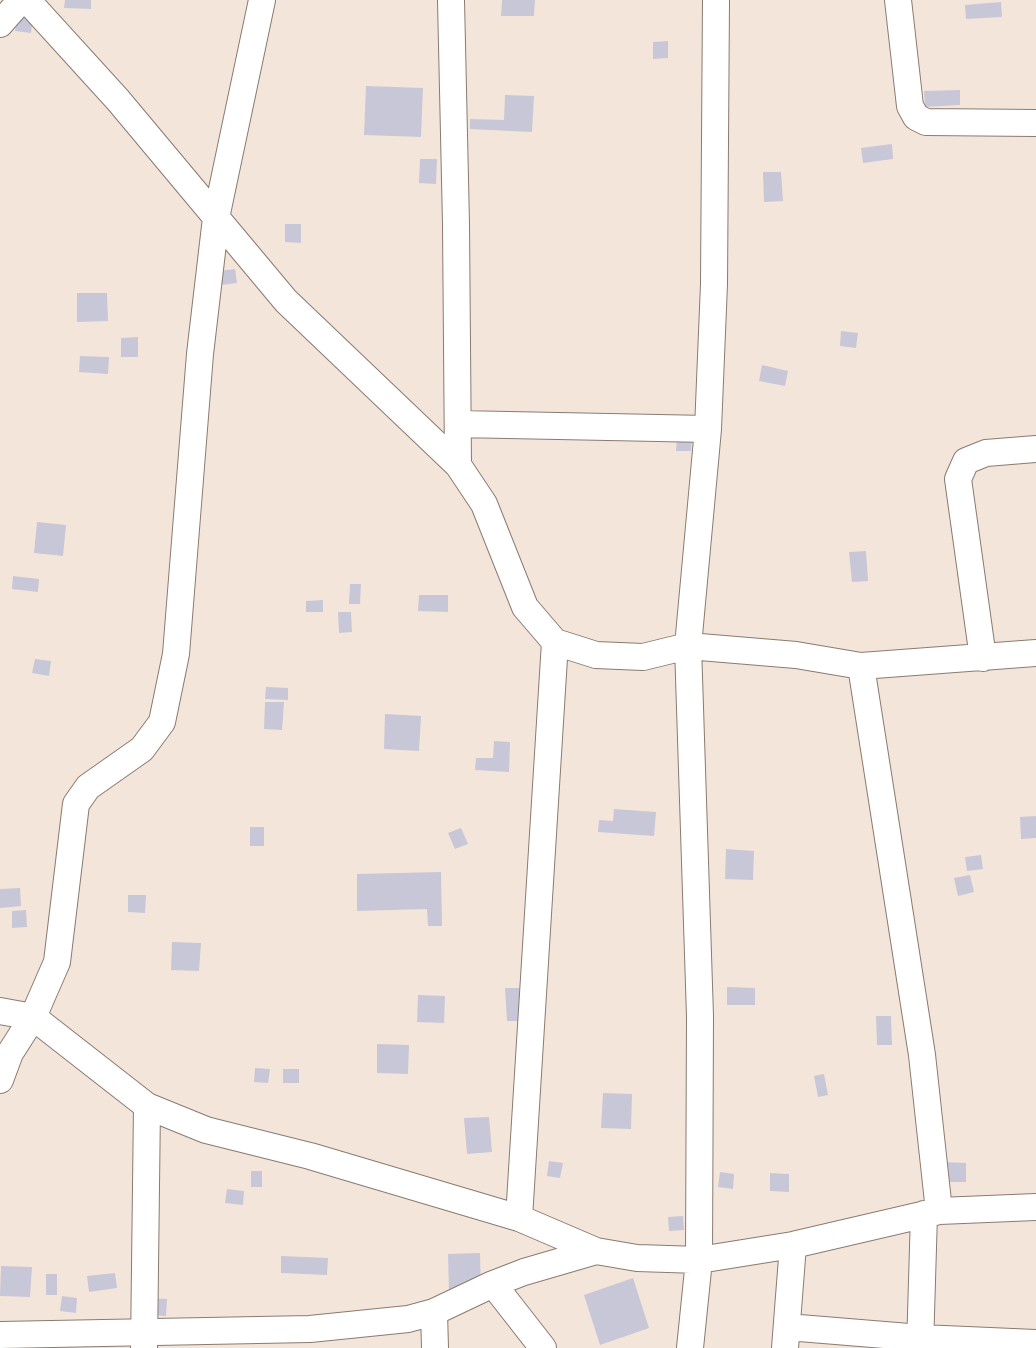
<!DOCTYPE html>
<style>
body{margin:0}
canvas{display:block;background:#f4e5da}
</style>
<canvas width="1036" height="1348"></canvas>
<script>
const c = document.querySelector('canvas').getContext('2d');
c.lineJoin = 'round';
function fillPath(path, color) {
  c.fillStyle = color;
  c.fill(path, 'evenodd');
}
function toPath(rows) {
  const path = new Path2D();
  for (const r of rows) {
    path.moveTo(r[0], r[1]);
    for (let i = 2; i < r.length; i += 2) path.lineTo(r[i], r[i + 1]);
  }
  return path;
}
function trace(path, color, width, dash) {
  c.strokeStyle = color;
  c.lineWidth = width;
  c.lineCap = dash ? 'butt' : 'round';
  c.setLineDash(dash || []);
  c.stroke(path);
}
const building = toPath([
 [65,0,91,0,91,9,64,8],
 [502,0,535,0,534,16,501,16],
 [1001,2,1002,17,966,19,965,5],
 [18,14,33,16,31,33,15,31],
 [668,41,668,58,653,59,653,42],
 [366,86,423,88,421,137,364,135],
 [960,90,960,105,925,107,924,91],
 [505,95,534,96,532,132,470,129,470,119,504,120],
 [892,144,893,159,863,163,861,148],
 [420,159,437,159,436,184,419,183],
 [763,172,781,172,783,201,764,202],
 [285,224,301,224,301,243,285,242],
 [235,269,237,283,221,285,219,271],
 [77,293,107,293,108,321,77,322],
 [841,331,858,333,856,348,840,346],
 [138,337,138,357,121,357,121,338],
 [80,356,109,357,108,374,79,372],
 [762,365,788,371,785,386,759,381],
 [677,437,692,437,691,451,676,451],
 [37,522,66,525,63,556,34,553],
 [866,551,868,581,852,582,849,552],
 [13,576,39,579,38,592,12,589],
 [350,584,361,584,360,604,349,604],
 [419,595,448,595,448,612,418,611],
 [323,600,323,612,306,612,306,601],
 [338,612,351,612,352,632,339,633],
 [35,659,51,661,49,676,32,673],
 [266,687,288,688,288,700,265,699],
 [265,702,284,702,282,730,264,729],
 [385,714,421,716,419,751,384,749],
 [494,741,510,742,509,772,475,770,476,758,493,758],
 [614,809,656,812,654,836,598,832,599,820,613,821],
 [1036,816,1036,838,1021,839,1020,817],
 [250,827,264,827,264,846,250,846],
 [461,828,468,844,455,849,448,833],
 [726,849,754,851,753,880,725,879],
 [981,855,983,869,967,871,965,857],
 [441,872,442,926,428,926,427,909,357,911,357,874],
 [970,875,974,892,958,896,954,878],
 [20,888,21,906,0,908,0,889],
 [128,895,146,895,145,913,128,912],
 [26,910,27,927,12,928,12,911],
 [172,942,201,943,199,971,171,970],
 [727,987,755,988,755,1005,727,1005],
 [505,988,519,988,520,1021,507,1021],
 [418,995,445,996,444,1023,417,1022],
 [876,1016,891,1016,892,1045,877,1045],
 [377,1044,409,1045,408,1074,377,1073],
 [255,1068,270,1069,268,1083,254,1082],
 [283,1069,299,1069,299,1083,283,1083],
 [824,1074,828,1095,818,1097,814,1076],
 [603,1093,632,1094,631,1129,601,1128],
 [489,1117,492,1152,467,1154,464,1118],
 [549,1161,563,1163,560,1178,547,1176],
 [942,1162,966,1163,966,1182,942,1182],
 [251,1171,262,1171,262,1187,251,1187],
 [720,1172,734,1174,733,1189,718,1187],
 [770,1173,789,1174,789,1192,770,1191],
 [227,1189,244,1191,243,1205,225,1203],
 [683,1216,684,1230,669,1231,668,1217],
 [480,1253,481,1291,449,1292,448,1254],
 [281,1256,328,1258,327,1275,281,1273],
 [1,1266,32,1267,30,1297,0,1296],
 [115,1273,117,1288,89,1292,87,1276],
 [46,1274,57,1274,57,1295,46,1295],
 [633,1278,649,1328,600,1345,584,1295],
 [62,1296,77,1298,76,1313,60,1311],
 [146,1298,167,1299,166,1316,146,1315]
]);
const minor = toPath([
 [27,0,118,100,286,301,458,465,484,504,525,607,555,642,596,655,643,657,688,646,796,655,861,666,1036,653],
 [451,0,456,224,458,465],
 [898,0,910,106,916,117,926,122,1036,123],
 [0,24,21,0],
 [458,424,708,429],
 [983,658,958,479,966,461,986,453,1036,449],
 [861,666,922,1055,939,1211],
 [0,1011,33,1017,147,1106,206,1130,310,1156,519,1218,596,1251,637,1258,699,1260,793,1245,939,1211,1036,1207],
 [0,1080,10,1053,33,1017,57,962,76,804,88,787,142,749,162,722,176,654,200,354,216,218,262,0],
 [519,1218,555,642],
 [493,1284,543,1348],
 [434,1312,435,1348],
 [787,1327,921,1338,1036,1343],
 [0,1335,310,1329,408,1319,434,1312,493,1284,524,1272,596,1251],
 [144,1348,147,1106],
 [690,1348,699,1260,700,1016,688,646,708,429,714,284,716,0],
 [785,1348,793,1245],
 [920,1348,924,1214]
]);
fillPath(building, '#c8c7d7');
trace(minor, '#897b71', 28);
trace(minor, '#fff', 26);
</script>
